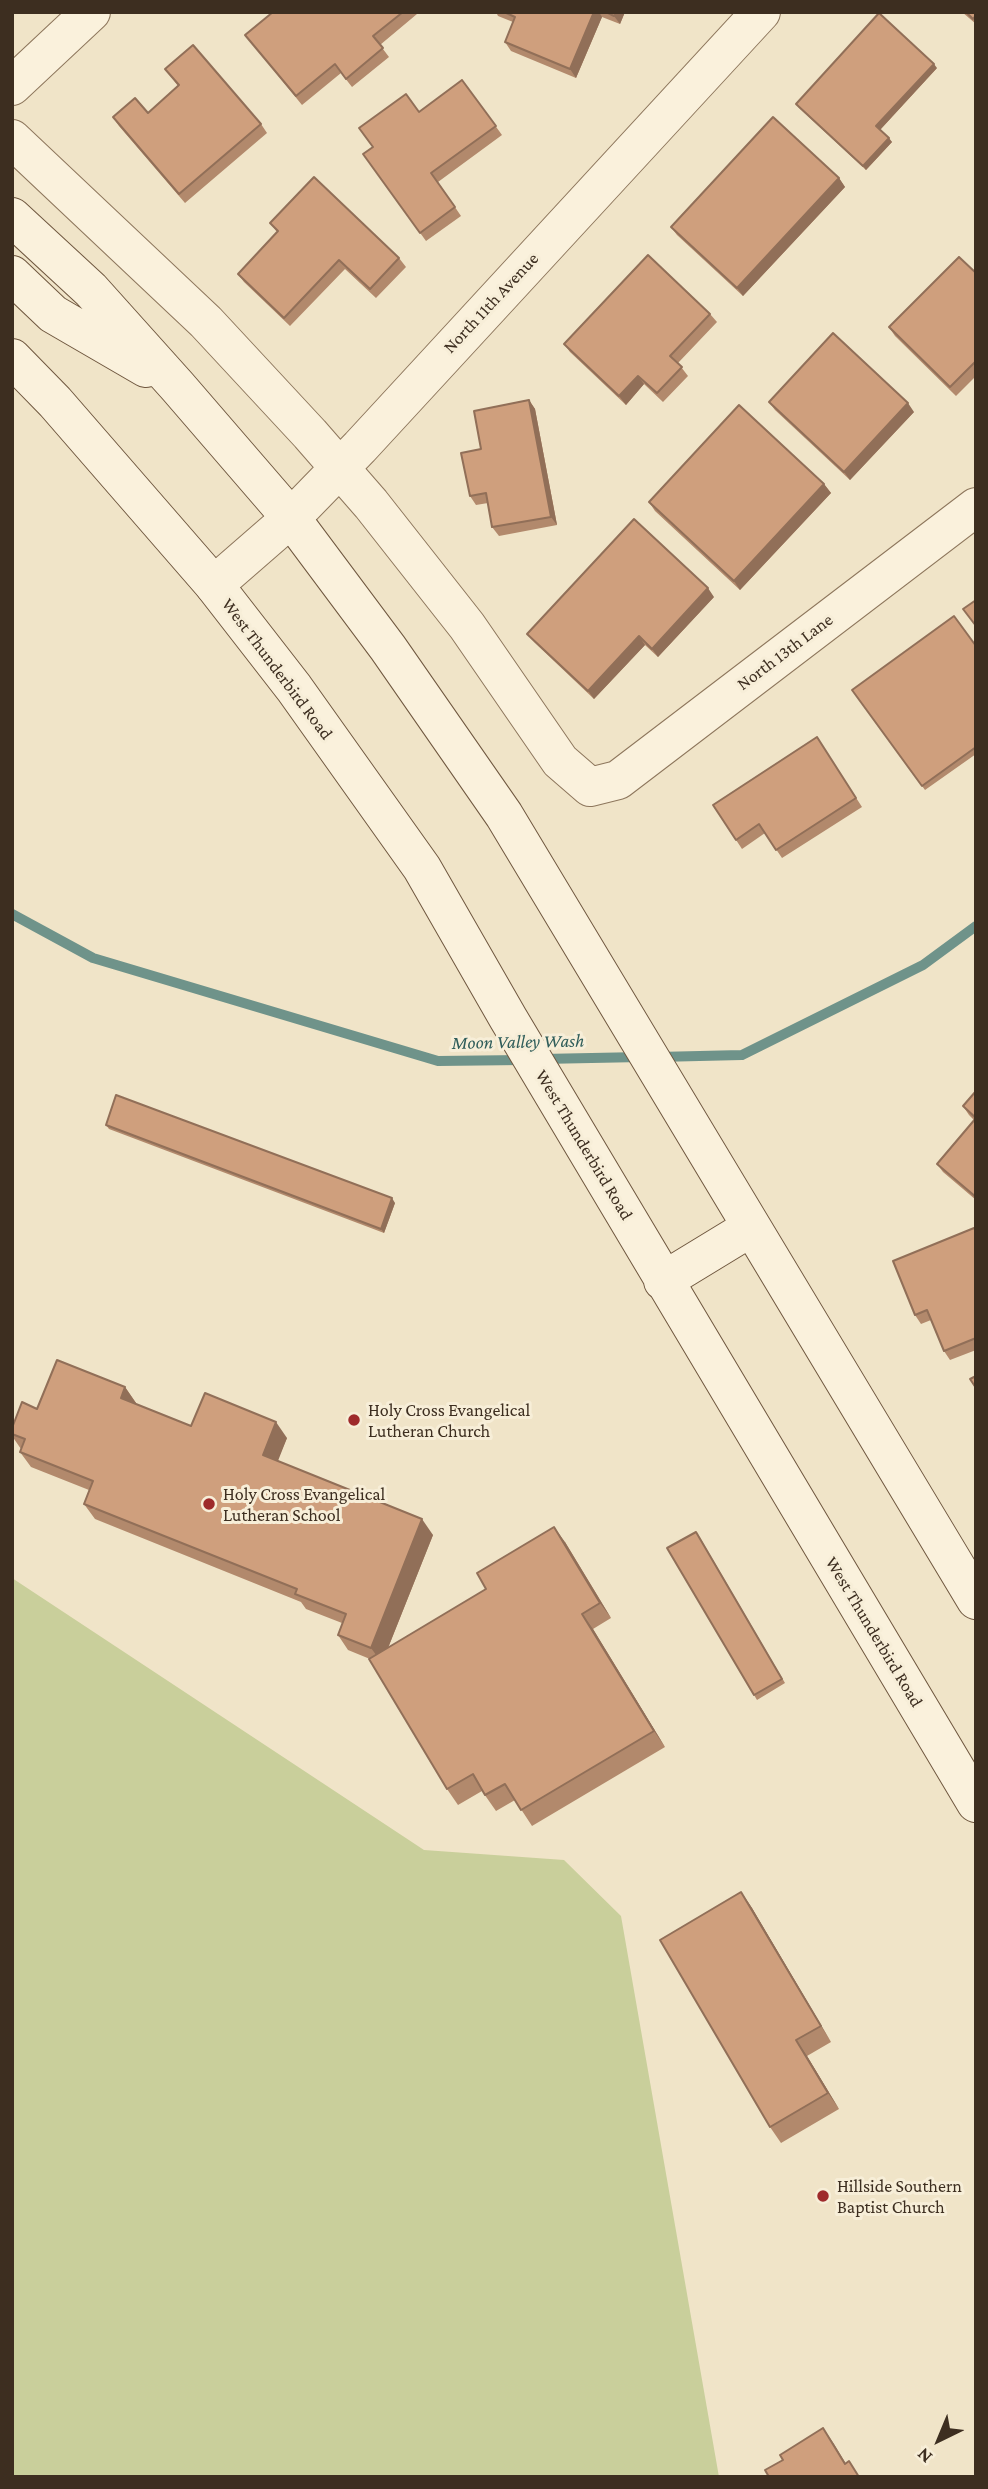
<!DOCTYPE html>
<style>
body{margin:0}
#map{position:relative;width:988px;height:2489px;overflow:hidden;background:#f0e4c8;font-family:"Crimson Pro",serif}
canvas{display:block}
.frame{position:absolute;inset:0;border:14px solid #3d2e20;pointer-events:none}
.north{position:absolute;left:904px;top:2405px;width:70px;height:70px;-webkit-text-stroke:5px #f7eed8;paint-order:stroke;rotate:223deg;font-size:19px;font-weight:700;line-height:28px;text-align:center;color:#3d2e20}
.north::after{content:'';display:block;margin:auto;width:24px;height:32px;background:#3d2e20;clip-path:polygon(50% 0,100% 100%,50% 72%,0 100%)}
</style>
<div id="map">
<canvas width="988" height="2489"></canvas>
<div class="frame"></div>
<div class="north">N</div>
</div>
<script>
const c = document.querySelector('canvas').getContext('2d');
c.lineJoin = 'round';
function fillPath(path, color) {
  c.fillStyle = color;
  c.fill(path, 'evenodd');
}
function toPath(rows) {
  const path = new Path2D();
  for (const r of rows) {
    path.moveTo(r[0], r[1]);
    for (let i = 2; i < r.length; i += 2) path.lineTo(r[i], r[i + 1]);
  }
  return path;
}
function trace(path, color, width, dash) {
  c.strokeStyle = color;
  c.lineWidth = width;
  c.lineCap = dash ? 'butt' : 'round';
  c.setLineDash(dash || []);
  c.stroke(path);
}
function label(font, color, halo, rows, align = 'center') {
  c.font = font + ' "Crimson Pro",serif';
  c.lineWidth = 6;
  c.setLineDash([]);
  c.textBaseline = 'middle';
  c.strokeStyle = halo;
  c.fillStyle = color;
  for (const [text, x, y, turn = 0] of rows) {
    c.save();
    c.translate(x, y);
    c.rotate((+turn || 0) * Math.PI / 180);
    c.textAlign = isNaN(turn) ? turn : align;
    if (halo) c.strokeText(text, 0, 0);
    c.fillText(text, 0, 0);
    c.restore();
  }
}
const green = toPath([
 [12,1578,424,1850,564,1860,621,1916,719,2477,12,2477]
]);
const stream = toPath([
 [12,914,93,958,438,1061,522,1060],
 [657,1057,742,1055,923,965,976,926],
 [542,1059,641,1057]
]);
const minor = toPath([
 [12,86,91,12],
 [12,139,206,322,310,434,371,504,467,626,560,761,590,787,618,780,976,507],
 [214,585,291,518,360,447,761,12]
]);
const secondary = toPath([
 [12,217,91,290,178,387,291,518,388,648,504,815,976,1600],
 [12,275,53,314,146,368],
 [12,358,55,402,214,585,294,688,422,868,508,1018,976,1803],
 [663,1281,750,1228]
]);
const wall = toPath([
 [273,12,415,12,417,14,380,45,389,57,352,87,341,73,302,105,245,35],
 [496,12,625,12,620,24,602,17,576,78,511,51,505,42,513,22,498,16],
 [962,12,976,12,976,24],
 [937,68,880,130,892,142,866,170,799,108,796,104],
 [165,69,261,124,267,133,185,203,119,126,113,117,148,113,178,86],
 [462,80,502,135,438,182,461,216,426,241,363,154,419,112],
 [839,178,845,187,743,296,677,235,671,227],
 [270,223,399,258,406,267,376,298,345,269,290,326,244,282,238,274,277,232],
 [976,273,976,376,956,396,895,336,889,327],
 [710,314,717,322,678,363,688,376,663,402,644,384,626,405,570,352,564,344],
 [529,400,535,409,557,525,499,536,492,527,488,503,476,505,470,496,481,449],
 [769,402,914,412,850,480,775,410],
 [824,484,831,493,740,590,655,511,649,502],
 [714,597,658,657,645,645,594,699,534,642,527,634],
 [976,646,976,754,925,790,852,690],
 [817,737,862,807,782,858,765,833,742,849,713,805],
 [976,1091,976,1200,943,1172,937,1164,974,1120,969,1115,963,1106],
 [106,1125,395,1203,384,1233,109,1129],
 [976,1230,976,1350,950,1360,944,1351,931,1320,921,1324,915,1315],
 [125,1387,136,1403,136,1404,191,1426,287,1438,277,1461,433,1535,388,1648,565,1542,611,1618,593,1629,665,1747,532,1826,515,1800,496,1811,482,1791,458,1805,447,1789,370,1659,348,1650,338,1635,342,1623,306,1609,301,1602,95,1519,84,1504,89,1490,31,1467,20,1452,21,1449,12,1436,12,1428,37,1409],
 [699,1536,785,1683,757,1700,754,1695],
 [741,1892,752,1908,831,2042,807,2056,839,2109,781,2143,770,2127]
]);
const shadedWall = toPath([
 [594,12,599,12,602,17,576,78,570,69],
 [616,12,625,12,620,24,614,16],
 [934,64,937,68,879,131,876,126],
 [889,138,892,142,866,170,863,166],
 [839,178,845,187,743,296,737,288],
 [638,376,644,384,626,405,619,396],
 [529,400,535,409,557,525,551,517],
 [908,403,914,412,850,480,844,472],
 [824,484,831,493,740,590,734,581],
 [708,588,714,597,658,657,652,649],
 [639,636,645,645,594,699,588,691],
 [392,1198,395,1203,384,1233,381,1229],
 [125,1387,136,1403,132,1414,121,1398],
 [276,1422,287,1438,274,1471,263,1455],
 [422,1519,433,1535,382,1663,371,1648],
 [554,1527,565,1542,611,1618,600,1603],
 [582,1614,593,1629,665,1747,654,1731],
 [741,1892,752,1908,831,2042,821,2026],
 [796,2040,807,2056,839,2109,828,2093],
 [823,2428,834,2444,854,2477,845,2464]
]);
const building = toPath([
 [273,12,403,12,373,36,383,48,346,79,335,64,296,96,245,35,273,12],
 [504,12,594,12,570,69,505,42,515,17,504,12],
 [606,12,616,12,614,16,606,12],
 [966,12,976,12,976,15,973,19,966,12],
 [879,13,934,64,876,126,889,138,863,166,796,104,879,13],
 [193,45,261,124,179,194,113,117,135,98,148,113,179,85,165,69,193,45],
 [462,80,496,126,431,173,455,207,420,233,363,154,373,147,359,128,406,94,419,112,462,80],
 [773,117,839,178,737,288,671,227,773,117],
 [314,177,399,258,370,289,339,260,284,318,238,274,278,231,270,223,314,177],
 [648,255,710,314,670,356,682,367,657,393,638,376,619,396,564,344,648,255],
 [959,257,976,273,976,361,950,387,889,327,959,257],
 [833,333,908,403,844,472,769,402,833,333],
 [529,400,551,517,492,527,486,493,470,496,461,453,481,449,474,411,529,400],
 [739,405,824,484,734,581,649,502,739,405],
 [634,519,708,588,652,649,639,636,588,691,527,634,634,519],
 [976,600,976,626,963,609,976,600],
 [954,616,976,646,976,747,922,786,852,690,954,616],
 [817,737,856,798,776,850,759,824,736,840,713,805,817,737],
 [976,1091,976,1197,937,1164,976,1118,963,1106,976,1091],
 [116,1095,392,1198,381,1229,106,1125,116,1095],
 [974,1228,976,1231,976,1338,944,1351,927,1310,915,1315,893,1261,974,1228],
 [57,1360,125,1387,121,1398,191,1426,205,1393,276,1422,263,1455,422,1519,371,1648,338,1635,346,1614,295,1594,297,1589,84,1504,93,1481,20,1452,25,1439,12,1434,12,1428,22,1402,37,1409,57,1360],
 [976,1376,976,1388,970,1379,976,1376],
 [554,1527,600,1603,582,1614,654,1731,521,1810,505,1784,485,1795,473,1774,447,1789,369,1659,486,1589,477,1573,554,1527],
 [696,1532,782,1679,754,1695,667,1548,696,1532],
 [741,1892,821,2026,796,2040,828,2093,770,2127,660,1940,741,1892],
 [823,2428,845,2464,849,2461,859,2477,769,2477,765,2470,783,2460,780,2455,823,2428]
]);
const markers = [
 [354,1420,7,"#9e2a2b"],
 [209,1504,7,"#9e2a2b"],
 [823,2196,7,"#9e2a2b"]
];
const streetNames = [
 ["North 11th Avenue",491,303,-47],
 ["North 13th Lane",785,652,-37],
 ["West Thunderbird Road",277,669,53],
 ["West Thunderbird Road",584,1145,59],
 ["West Thunderbird Road",874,1632,59]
];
const poiNames = [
 ["Holy Cross Evangelical",368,1410],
 ["Lutheran Church",368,1431],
 ["Holy Cross Evangelical",223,1494],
 ["Lutheran School",223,1515],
 ["Hillside Southern",837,2186],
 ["Baptist Church",837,2207]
];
const waterNames = [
 ["Moon Valley Wash",518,1042,-1]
];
fillPath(green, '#c9cf9b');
trace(stream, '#6f938a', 10);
trace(minor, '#8d765c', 40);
trace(secondary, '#6f573f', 40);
trace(minor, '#faf1dc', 38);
trace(secondary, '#faf1dc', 38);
fillPath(wall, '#b2896c');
fillPath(shadedWall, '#916f58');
fillPath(building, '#cf9f7d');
trace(building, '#916f58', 2);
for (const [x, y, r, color] of markers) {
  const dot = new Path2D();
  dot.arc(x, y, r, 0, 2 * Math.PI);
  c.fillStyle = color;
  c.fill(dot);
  trace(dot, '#f7eed8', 2.5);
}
label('18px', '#3d2e20', '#f7eed8', streetNames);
label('18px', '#3d2e20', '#f7eed8', poiNames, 'left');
label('italic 19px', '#2f5d5a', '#f7eed8', waterNames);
</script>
